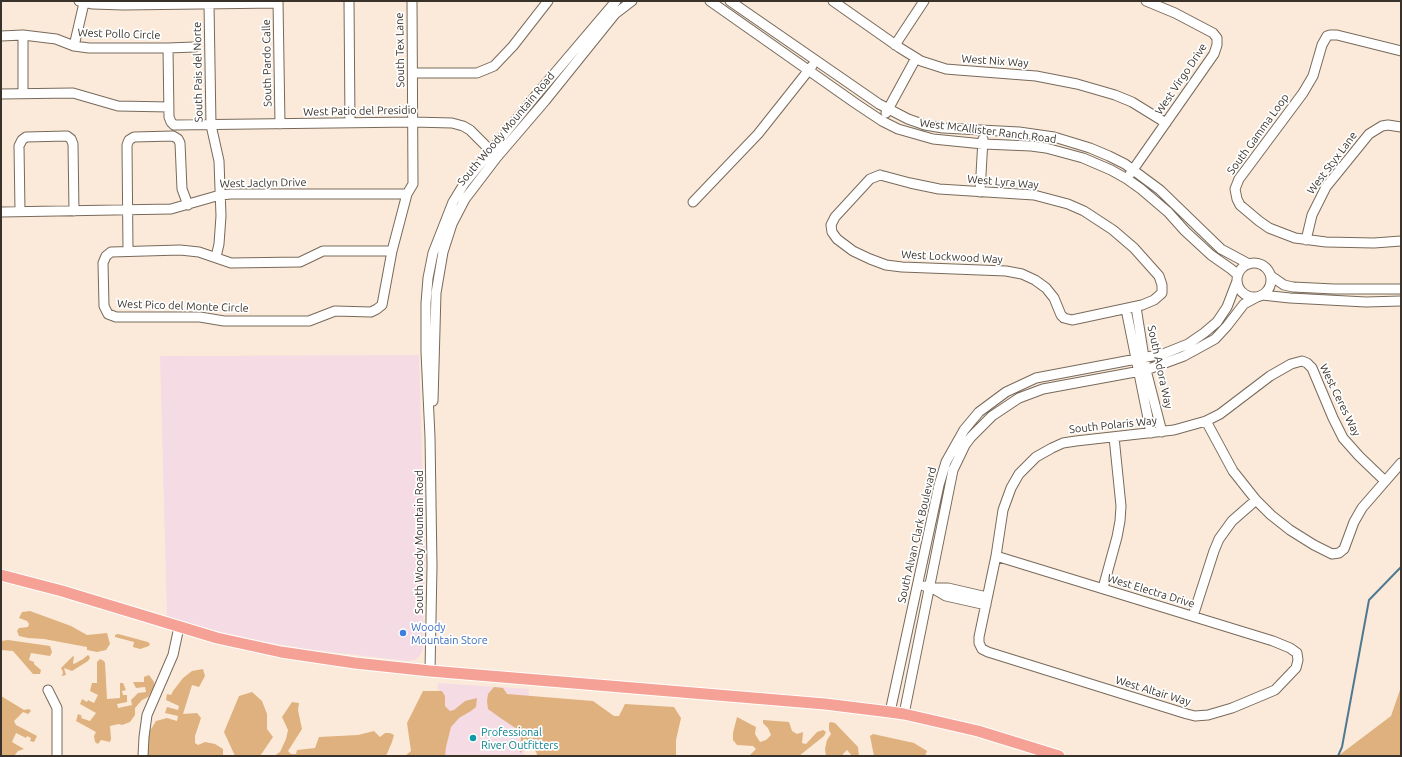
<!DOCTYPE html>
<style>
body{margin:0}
#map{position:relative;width:1402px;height:757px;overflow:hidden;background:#fbead9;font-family:Ubuntu,sans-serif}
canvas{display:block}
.frame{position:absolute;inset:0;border:2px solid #38322b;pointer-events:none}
</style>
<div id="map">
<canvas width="1402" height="757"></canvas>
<div class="frame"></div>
</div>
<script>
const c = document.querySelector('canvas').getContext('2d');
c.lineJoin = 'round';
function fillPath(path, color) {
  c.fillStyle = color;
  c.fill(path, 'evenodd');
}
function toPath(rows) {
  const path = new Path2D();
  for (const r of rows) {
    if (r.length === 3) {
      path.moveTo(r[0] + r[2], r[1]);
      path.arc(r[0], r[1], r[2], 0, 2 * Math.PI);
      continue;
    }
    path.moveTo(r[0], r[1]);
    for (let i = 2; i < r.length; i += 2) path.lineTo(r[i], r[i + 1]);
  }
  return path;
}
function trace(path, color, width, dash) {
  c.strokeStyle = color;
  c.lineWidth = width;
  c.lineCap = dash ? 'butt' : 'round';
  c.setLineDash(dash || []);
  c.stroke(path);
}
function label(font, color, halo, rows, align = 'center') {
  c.font = font + ' Ubuntu,sans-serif';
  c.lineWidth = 3.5;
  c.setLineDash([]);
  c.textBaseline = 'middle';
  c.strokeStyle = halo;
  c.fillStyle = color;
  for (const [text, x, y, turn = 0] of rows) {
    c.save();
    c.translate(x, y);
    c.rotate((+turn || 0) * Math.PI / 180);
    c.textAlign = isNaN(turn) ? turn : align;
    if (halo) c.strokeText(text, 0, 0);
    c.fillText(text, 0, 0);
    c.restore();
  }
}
const commercial = toPath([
 [419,355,425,552,423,650,419,657,414,660,407,661,305,649,260,641,208,629,167,617,160,356],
 [438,683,529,689,524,756,434,756]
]);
const green = toPath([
 [30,611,71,626,87,635,107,633,110,644,106,650,97,652,87,650,87,647,44,639,28,638,19,636,17,631,19,628,28,627,29,624,27,621,19,618,22,612],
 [118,634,148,642,150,644,149,646,140,649,133,647,134,642,115,637,115,635],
 [8,640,50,646,52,652,50,656,31,653,29,660,34,662,34,664,41,670,40,674,33,674,13,651,1,650,1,641],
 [88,655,89,656,90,658,88,661,72,671,64,668,66,675,62,676,63,672,61,668,73,656,74,657,73,663,74,664,83,659],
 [100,659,104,661,105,663,107,699,120,698,120,683,123,683,126,690,122,691,123,695,127,695,127,702,117,704,118,708,132,705,131,700,138,693,146,692,145,687,136,688,133,682,144,682,144,677,149,675,154,682,155,687,148,697,142,700,135,708,135,715,130,722,122,725,119,724,110,726,111,739,110,742,101,740,98,744,95,742,94,736,96,732,76,721,78,714,82,716,81,718,90,721,96,713,80,704,82,699,87,702,88,700,94,703,98,695,90,691,92,683,97,683,97,662],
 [203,669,205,676,199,687,192,685,183,714,197,713,201,718,195,736,195,743,198,745,205,742,215,744,223,749,223,756,147,756,148,734,156,721,167,718,177,721,178,716,165,713,167,707,178,710,179,706,166,700,167,694,171,695,173,691,183,678,192,671],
 [494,687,503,688,507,694,593,701,614,716,619,716,625,704,674,707,681,718,676,740,676,756,536,756,537,754,534,748,527,746,520,753,519,747,521,739,517,729,499,717,488,709,487,701,488,694],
 [1401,687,1401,756,1338,756,1391,716],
 [423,691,442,691,445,696,445,706,450,711,454,710,465,701,477,698,476,707,471,711,459,718,451,727,446,747,445,756,405,756,411,751,407,723],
 [252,692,262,701,267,714,267,729,273,737,260,756,235,756,224,732,239,696],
 [1,696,24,710,29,709,31,711,28,714,23,712,14,721,16,725,37,736,34,742,30,741,31,738,27,736,26,738,16,733,12,742,24,749,18,751,14,756,1,756],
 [292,702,299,703,298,710,302,729,288,751,291,754,296,754,297,750,315,748,319,737,358,735,374,731,380,737,385,733,390,733,394,735,392,742,386,756,274,756,280,752,286,739,288,730,282,717],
 [737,717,756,727,755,734,760,742,766,740,771,735,768,728,763,723,763,720,789,722,792,731,797,734,803,732,802,743,806,744,817,732,823,730,826,732,824,736,799,756,742,756,750,755,756,749,753,746,737,745,733,740,733,733],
 [831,722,835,723,858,747,859,756,852,756,847,750,843,754,843,756,826,756,825,749,827,740,831,734,829,730,829,723],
 [873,734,914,743,927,751,925,756,874,756,870,736]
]);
const stream = toPath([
 [1338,756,1342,747,1369,600,1401,567]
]);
const minor = toPath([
 [79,1,93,4,123,5,278,3],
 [278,1,280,124],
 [349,1,350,123],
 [710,1,855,103,882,121,898,129,933,139,983,144,1031,146,1046,148,1083,158,1111,170,1127,179,1141,189,1168,212,1185,231,1211,255,1231,269,1238,275],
 [730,1,879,104,908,119,925,125,943,128,1019,132,1054,137,1090,148,1109,156,1125,164,1160,190,1221,249,1249,264],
 [833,1,900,48,921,61,946,69,958,70,1036,76,1077,84,1115,95,1132,102,1166,123],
 [209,4,211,125,219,161,221,216,219,244,216,257],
 [1,36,23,35,56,39,74,46,89,48,168,48],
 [895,45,924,1],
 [74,46,84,3],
 [195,47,168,48,169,117,171,122,174,125,413,122,452,123,463,126,470,130,494,154],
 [1401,51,1337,35,1330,35,1327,36,1322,45,1313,76,1303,93,1239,179,1235,189,1237,199,1240,205,1259,221,1269,228,1295,238,1326,242,1374,243,1401,241],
 [413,73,477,73,494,66,513,46,548,1],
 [23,93,23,35],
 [1,94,73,93,118,106,169,107],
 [886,113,916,58],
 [1130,174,1214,54,1217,45,1217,38,1213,33,1175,13,1146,1],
 [880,175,910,183,939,189,1034,195,1068,204,1084,211,1113,230,1134,248,1159,276,1162,285,1162,293,1154,300,1142,305,1072,320,1064,318,1061,315,1054,298,1046,288,1035,280,1022,274,1006,271,902,267,886,265,870,259,853,251,837,239,832,232,831,225,835,217,870,179,880,175],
 [980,192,983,139],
 [693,202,758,134,812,66],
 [20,211,19,146,22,140,26,137,67,136,71,139,73,144,74,211],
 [1,212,171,209,220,195,231,194,407,194],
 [1306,240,1312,215,1326,187,1369,134,1382,126,1388,125,1401,127],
 [128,251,127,145,129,140,134,137,173,136,178,139,180,143,182,189,188,205],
 [392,251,323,251,300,262,231,263,199,252,180,250,111,252,106,256,103,263,104,306,108,314,116,317,200,317,224,321,309,321,335,311,371,312,377,309,382,305,392,251,407,194,413,184,412,1],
 [1254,280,17],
 [1271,276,1284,285,1293,287,1334,289,1401,289],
 [1262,295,1290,298,1366,302,1401,301],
 [1136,307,1146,370,1162,432],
 [1126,309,1151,433],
 [433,401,436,293,443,252,452,224,465,199,497,157,545,101,615,14,632,1],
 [1206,421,1233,471,1256,500,1271,515,1290,530,1314,545,1332,554,1339,553,1344,549,1354,522,1362,508,1401,463],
 [996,556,1273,641,1290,648,1297,653,1298,660,1296,668,1275,690,1232,708,1208,715,1195,716,1187,714,988,652,982,649,979,643,979,637,996,556,1003,510,1011,488,1019,474,1036,457,1052,448,1063,443,1076,441,1174,430,1206,421,1220,414,1270,376,1291,364,1302,361,1307,363,1312,368,1333,418,1343,438,1359,456,1385,481],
 [924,586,933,588,948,588,987,597],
 [1103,588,1117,537,1120,521,1121,506,1114,437],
 [934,589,946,596,986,605],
 [1193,616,1214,551,1219,539,1232,521,1256,500],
 [430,671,432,566,430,437,426,352,426,303,428,278,433,253,453,202,464,184,537,94,616,1],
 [48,690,57,708,57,756],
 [890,712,939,485,946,462,964,430,979,412,1006,392,1036,378,1163,354,1188,344,1204,333,1217,322,1227,307,1237,281],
 [904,714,953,470,965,445,971,437,992,416,1019,398,1043,389,1146,370,1184,356,1215,339,1227,326,1244,304,1257,297],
 [143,756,144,737,147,715,173,655,179,627]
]);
const major = toPath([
 [1,575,62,591,217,638,281,652,355,663,430,671,825,704,890,712,904,714,978,731,1059,756]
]);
const markers = [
 [403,633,4,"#3f7fe0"],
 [473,738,4,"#0f9aa8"]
];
const streetNames = [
 ["West Pollo Circle",119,34,2],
 ["South Tex Lane",400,50,-91],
 ["West Nix Way",995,61,4],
 ["South Pardo Calle",267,63,-91],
 ["South Pais del Norte",198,72,-91],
 ["West Virgo Drive",1181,79,-56],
 ["West Patio del Presidio",360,111,-1],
 ["South Woody Mountain Road",506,129,-50],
 ["West McAllister Ranch Road",988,131,7],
 ["South Gamma Loop",1258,134,-54],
 ["West Styx Lane",1332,163,-53],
 ["West Lyra Way",1003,182,5],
 ["West Jaclyn Drive",263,183,-1],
 ["West Lockwood Way",952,257,3],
 ["West Pico del Monte Circle",183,306,2],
 ["South Adora Way",1160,367,78],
 ["West Ceres Way",1340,400,64],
 ["South Polaris Way",1113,425,-6],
 ["South Alvan Clark Boulevard",917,535,-77],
 ["South Woody Mountain Road",419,542,-90],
 ["West Electra Drive",1151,591,17],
 ["West Altair Way",1153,691,17]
];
const shopNames = [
 ["Woody",411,627],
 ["Mountain Store",411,640]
];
const cultureNames = [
 ["Professional",481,732],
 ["River Outfitters",481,745]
];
fillPath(commercial, '#f5dce4');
fillPath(green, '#dfb17e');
trace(stream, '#4e7991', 2);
trace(minor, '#786a5b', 11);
trace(major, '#fff', 13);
trace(minor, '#fff', 9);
trace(major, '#f5a195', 11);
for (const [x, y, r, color] of markers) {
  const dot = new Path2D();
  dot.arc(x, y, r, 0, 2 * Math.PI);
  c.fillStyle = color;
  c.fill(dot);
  trace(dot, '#fff', 1.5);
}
label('11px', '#38322b', '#fff', streetNames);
label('11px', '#366cbe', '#fff', shopNames, 'left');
label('11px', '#0d838f', '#fff', cultureNames, 'left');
</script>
